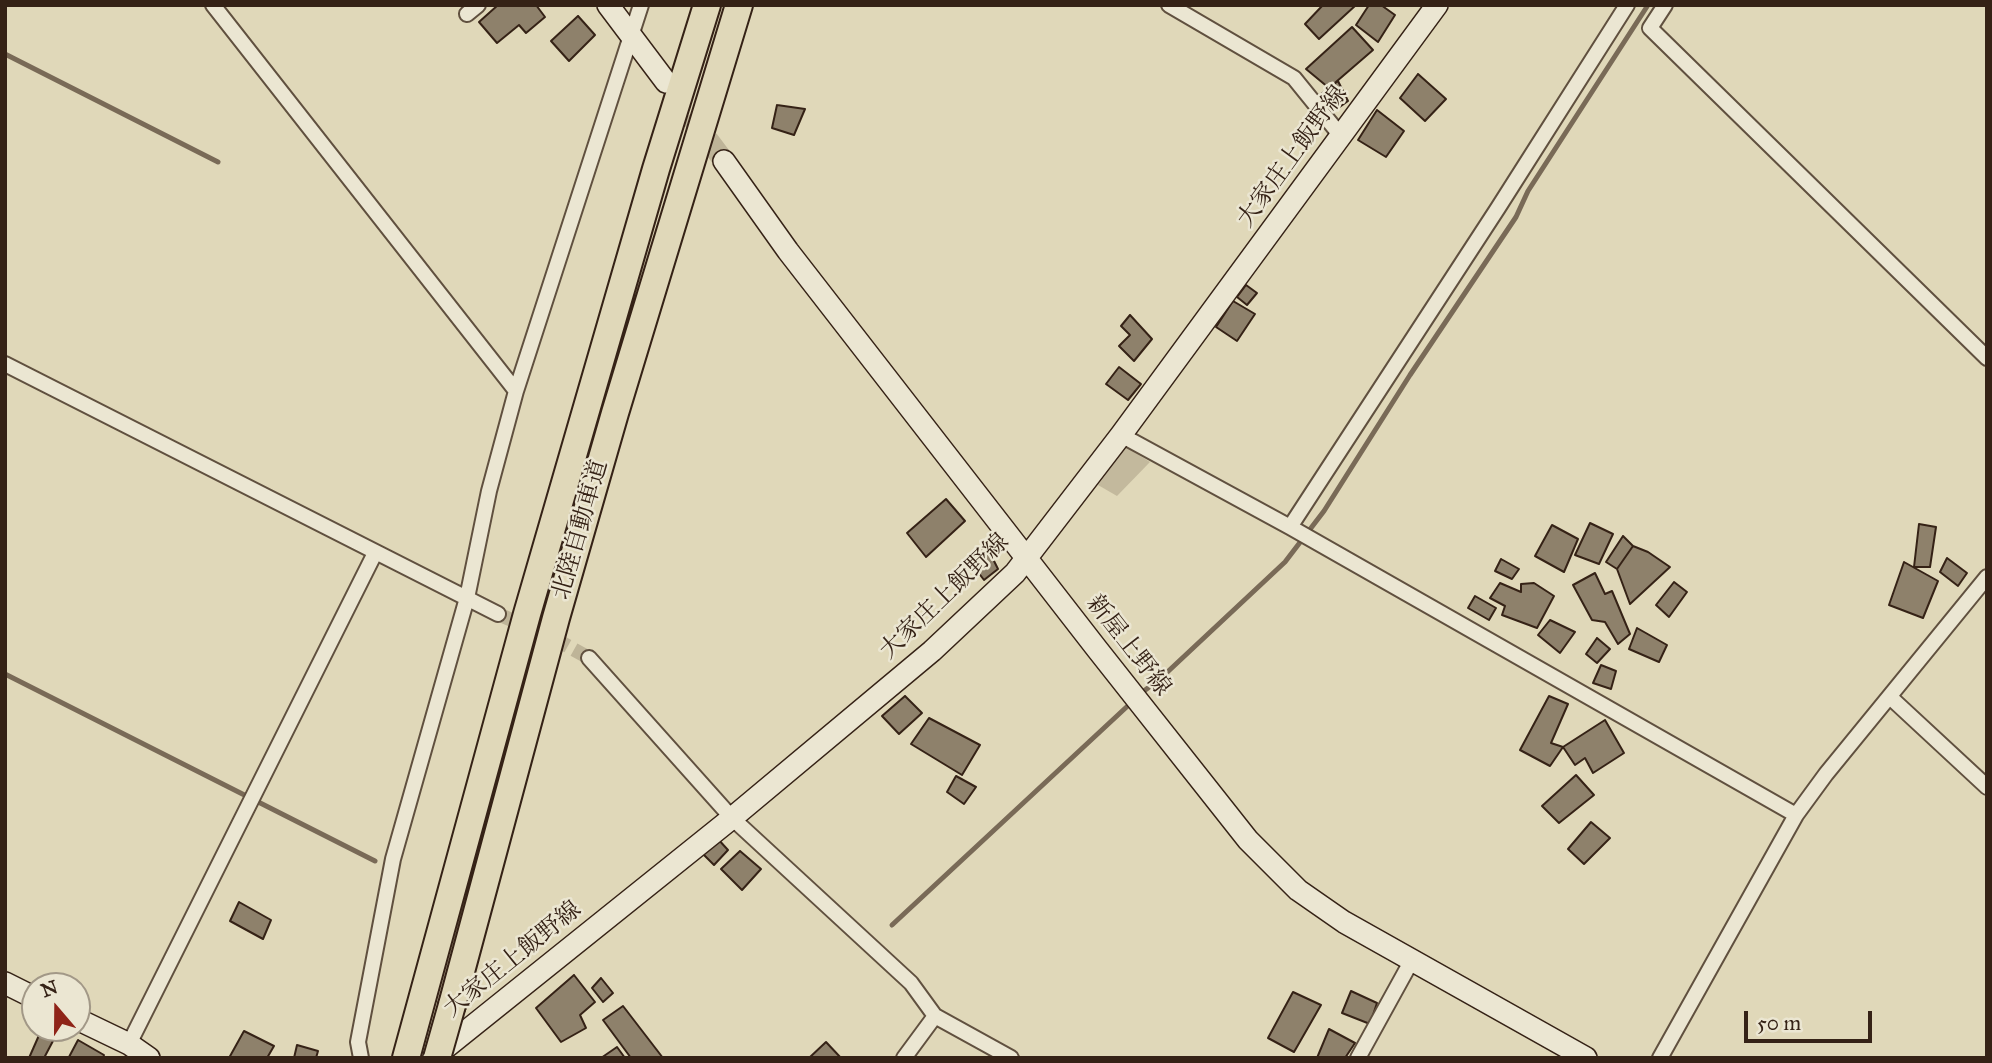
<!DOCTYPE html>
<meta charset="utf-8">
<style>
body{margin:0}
#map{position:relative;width:1992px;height:1063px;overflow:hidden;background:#e0d8b9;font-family:"IM FELL Great Primer",serif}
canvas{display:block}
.frame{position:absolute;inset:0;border:7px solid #352216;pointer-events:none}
.north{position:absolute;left:21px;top:972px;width:70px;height:70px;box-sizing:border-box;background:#ebe6d2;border:2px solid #a29887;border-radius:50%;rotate:340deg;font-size:19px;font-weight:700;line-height:28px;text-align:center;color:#352216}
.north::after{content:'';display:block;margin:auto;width:24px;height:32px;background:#8f2418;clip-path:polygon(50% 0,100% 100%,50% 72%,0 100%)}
.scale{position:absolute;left:1744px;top:1011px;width:128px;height:32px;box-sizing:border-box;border:4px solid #352216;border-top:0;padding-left:9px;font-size:21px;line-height:24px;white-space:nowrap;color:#352216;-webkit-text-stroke:5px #ebe6d2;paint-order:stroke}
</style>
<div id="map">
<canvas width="1992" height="1063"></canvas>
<div class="frame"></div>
<div class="north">N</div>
<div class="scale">50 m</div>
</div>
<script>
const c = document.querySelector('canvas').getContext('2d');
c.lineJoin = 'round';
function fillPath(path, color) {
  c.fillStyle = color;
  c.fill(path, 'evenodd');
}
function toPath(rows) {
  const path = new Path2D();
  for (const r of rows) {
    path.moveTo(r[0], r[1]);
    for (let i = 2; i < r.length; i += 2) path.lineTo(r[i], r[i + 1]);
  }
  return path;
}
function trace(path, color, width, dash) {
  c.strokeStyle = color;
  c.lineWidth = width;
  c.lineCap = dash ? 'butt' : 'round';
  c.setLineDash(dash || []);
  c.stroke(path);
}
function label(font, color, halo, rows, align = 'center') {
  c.font = font + ' "IM FELL Great Primer","Noto Serif JP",serif';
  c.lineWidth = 5;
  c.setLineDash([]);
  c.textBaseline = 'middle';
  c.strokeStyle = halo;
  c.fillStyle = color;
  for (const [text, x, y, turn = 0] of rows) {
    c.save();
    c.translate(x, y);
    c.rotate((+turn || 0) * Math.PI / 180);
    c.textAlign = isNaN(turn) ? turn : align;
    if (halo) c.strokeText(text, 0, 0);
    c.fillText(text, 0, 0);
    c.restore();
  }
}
const green = toPath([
 [1126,447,1150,462,1117,496,1098,485]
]);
const stream = toPath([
 [5,54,218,162],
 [5,674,375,861],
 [1140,694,1161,678,1285,562,1324,511,1410,375,1516,217,1528,191,1648,5],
 [892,925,1133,701]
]);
const building = toPath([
 [498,5,536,5,545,17,526,33,519,25,497,43,479,22,498,5],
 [1323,5,1356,5,1319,39,1305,24,1323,5],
 [1369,5,1381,5,1395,15,1378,42,1356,25,1369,5],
 [578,16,595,35,569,61,551,41,578,16],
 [1352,27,1373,50,1329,88,1306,69,1352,27],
 [1418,74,1446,99,1425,121,1400,98,1418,74],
 [1338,81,1348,101,1334,111,1321,94,1338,81],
 [777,105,805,109,794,135,772,128,777,105],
 [1377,110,1404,131,1386,157,1358,140,1377,110],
 [1246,285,1257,293,1247,305,1237,297,1246,285],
 [1233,301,1255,314,1237,341,1216,327,1233,301],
 [1130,315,1152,339,1134,361,1119,346,1130,335,1121,326,1130,315],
 [1119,367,1141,384,1128,400,1106,384,1119,367],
 [946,499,965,521,926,557,907,533,946,499],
 [1590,523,1613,534,1599,564,1575,555,1590,523],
 [1919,524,1936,527,1930,567,1914,567,1919,524],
 [1552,525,1578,539,1564,572,1535,556,1552,525],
 [1623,536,1633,546,1617,569,1606,562,1623,536],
 [986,545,998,569,984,580,968,559,986,545],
 [1633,546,1648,552,1670,567,1630,604,1617,569,1633,546],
 [1947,558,1967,573,1958,586,1940,572,1947,558],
 [1501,559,1519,569,1512,579,1495,571,1501,559],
 [1904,562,1938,581,1923,618,1889,605,1904,562],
 [1595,573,1605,594,1612,591,1630,634,1618,644,1605,622,1592,620,1573,585,1595,573],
 [1674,582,1687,592,1669,617,1656,605,1674,582],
 [1500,583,1521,592,1521,584,1534,583,1554,596,1537,628,1502,615,1505,606,1490,598,1500,583],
 [1475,596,1496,608,1489,620,1468,608,1475,596],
 [1550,620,1575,632,1560,653,1538,635,1550,620],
 [1637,628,1667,645,1659,662,1629,649,1637,628],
 [1597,638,1610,649,1597,663,1586,654,1597,638],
 [1601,665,1616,671,1611,689,1593,683,1601,665],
 [905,696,922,713,899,734,882,716,905,696],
 [1549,696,1568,704,1551,743,1563,747,1550,766,1520,750,1549,696],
 [929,718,980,745,962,775,911,744,929,718],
 [1605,720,1624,753,1593,773,1585,758,1575,765,1563,747,1605,720],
 [1576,775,1594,795,1559,823,1542,806,1576,775],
 [956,776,976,787,964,804,947,792,956,776],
 [1591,822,1610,838,1584,864,1568,849,1591,822],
 [717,838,728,850,714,865,702,853,717,838],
 [740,851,761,869,742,890,721,869,740,851],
 [239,902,271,920,263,939,230,921,239,902],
 [574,975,595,1002,580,1015,586,1028,561,1042,536,1008,574,975],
 [601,978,613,993,603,1002,592,988,601,978],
 [1351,991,1377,1003,1370,1024,1342,1013,1351,991],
 [1293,992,1321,1005,1294,1052,1268,1038,1293,992],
 [623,1006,663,1058,631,1058,603,1020,623,1006],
 [1329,1029,1355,1043,1345,1058,1317,1058,1329,1029],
 [244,1031,274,1046,267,1058,229,1058,244,1031],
 [40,1033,54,1039,44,1058,29,1058,40,1033],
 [78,1040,104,1055,103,1058,69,1057,78,1040],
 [826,1042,841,1058,809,1058,826,1042],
 [297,1045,318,1051,316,1058,294,1058,297,1045],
 [617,1047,625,1058,601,1058,617,1047]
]);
const minorTunnel = toPath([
 [498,614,555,639,589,658]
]);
const secondaryTunnel = toPath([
 [671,90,724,161]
]);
const minor = toPath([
 [213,5,516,391],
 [1169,5,1294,78,1341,136],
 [1665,5,1650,28,1987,358],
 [467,14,478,5],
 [5,364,498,614],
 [1121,435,1290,527,1796,815],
 [1290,527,1498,208,1627,5],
 [589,658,732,818,911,983,935,1016,1011,1058],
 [1890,697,1987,787],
 [129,1044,375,553],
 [361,1058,358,1042,393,859,467,598,489,491,516,391,641,5],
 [904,1058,935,1016],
 [1358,1058,1412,960],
 [1660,1058,1796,815,1826,774,1987,577]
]);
const secondary = toPath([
 [608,5,666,82],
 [724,161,788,251,1097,649,1248,840,1298,890,1344,922,1586,1058],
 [5,983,35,998],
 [77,1019,129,1044,149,1058],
 [434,1057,732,818,932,651,1015,573,1121,435,1437,5]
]);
const motorway = toPath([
 [452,1005,556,618,615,413,739,5],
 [406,1058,527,614,656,169,707,5]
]);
const motorwayBridge = toPath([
 [437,1058,452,1005]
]);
const streetNames = [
 ["大家庄上飯野線",1293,157,-54],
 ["北陸自動車道",581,530,-74],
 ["大家庄上飯野線",945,597,-44],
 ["新屋上野線",1128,646,52],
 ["大家庄上飯野線",513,960,-39]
];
fillPath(green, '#c3b99d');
trace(stream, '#796a57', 5);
fillPath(building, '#8e816b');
trace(building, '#352216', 2);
trace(minorTunnel, '#beb498', 14, [14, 7]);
trace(secondaryTunnel, '#beb498', 21, [21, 10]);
trace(minor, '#60503f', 18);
trace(secondary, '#352216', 24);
trace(motorway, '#352216', 30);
trace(minor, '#ebe6d2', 14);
trace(secondary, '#ebe6d2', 21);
trace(motorway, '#e0d8b9', 26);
trace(motorwayBridge, '#352216', 30, []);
trace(motorwayBridge, '#e0d8b9', 26);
label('24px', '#352216', '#ebe6d2', streetNames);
</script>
